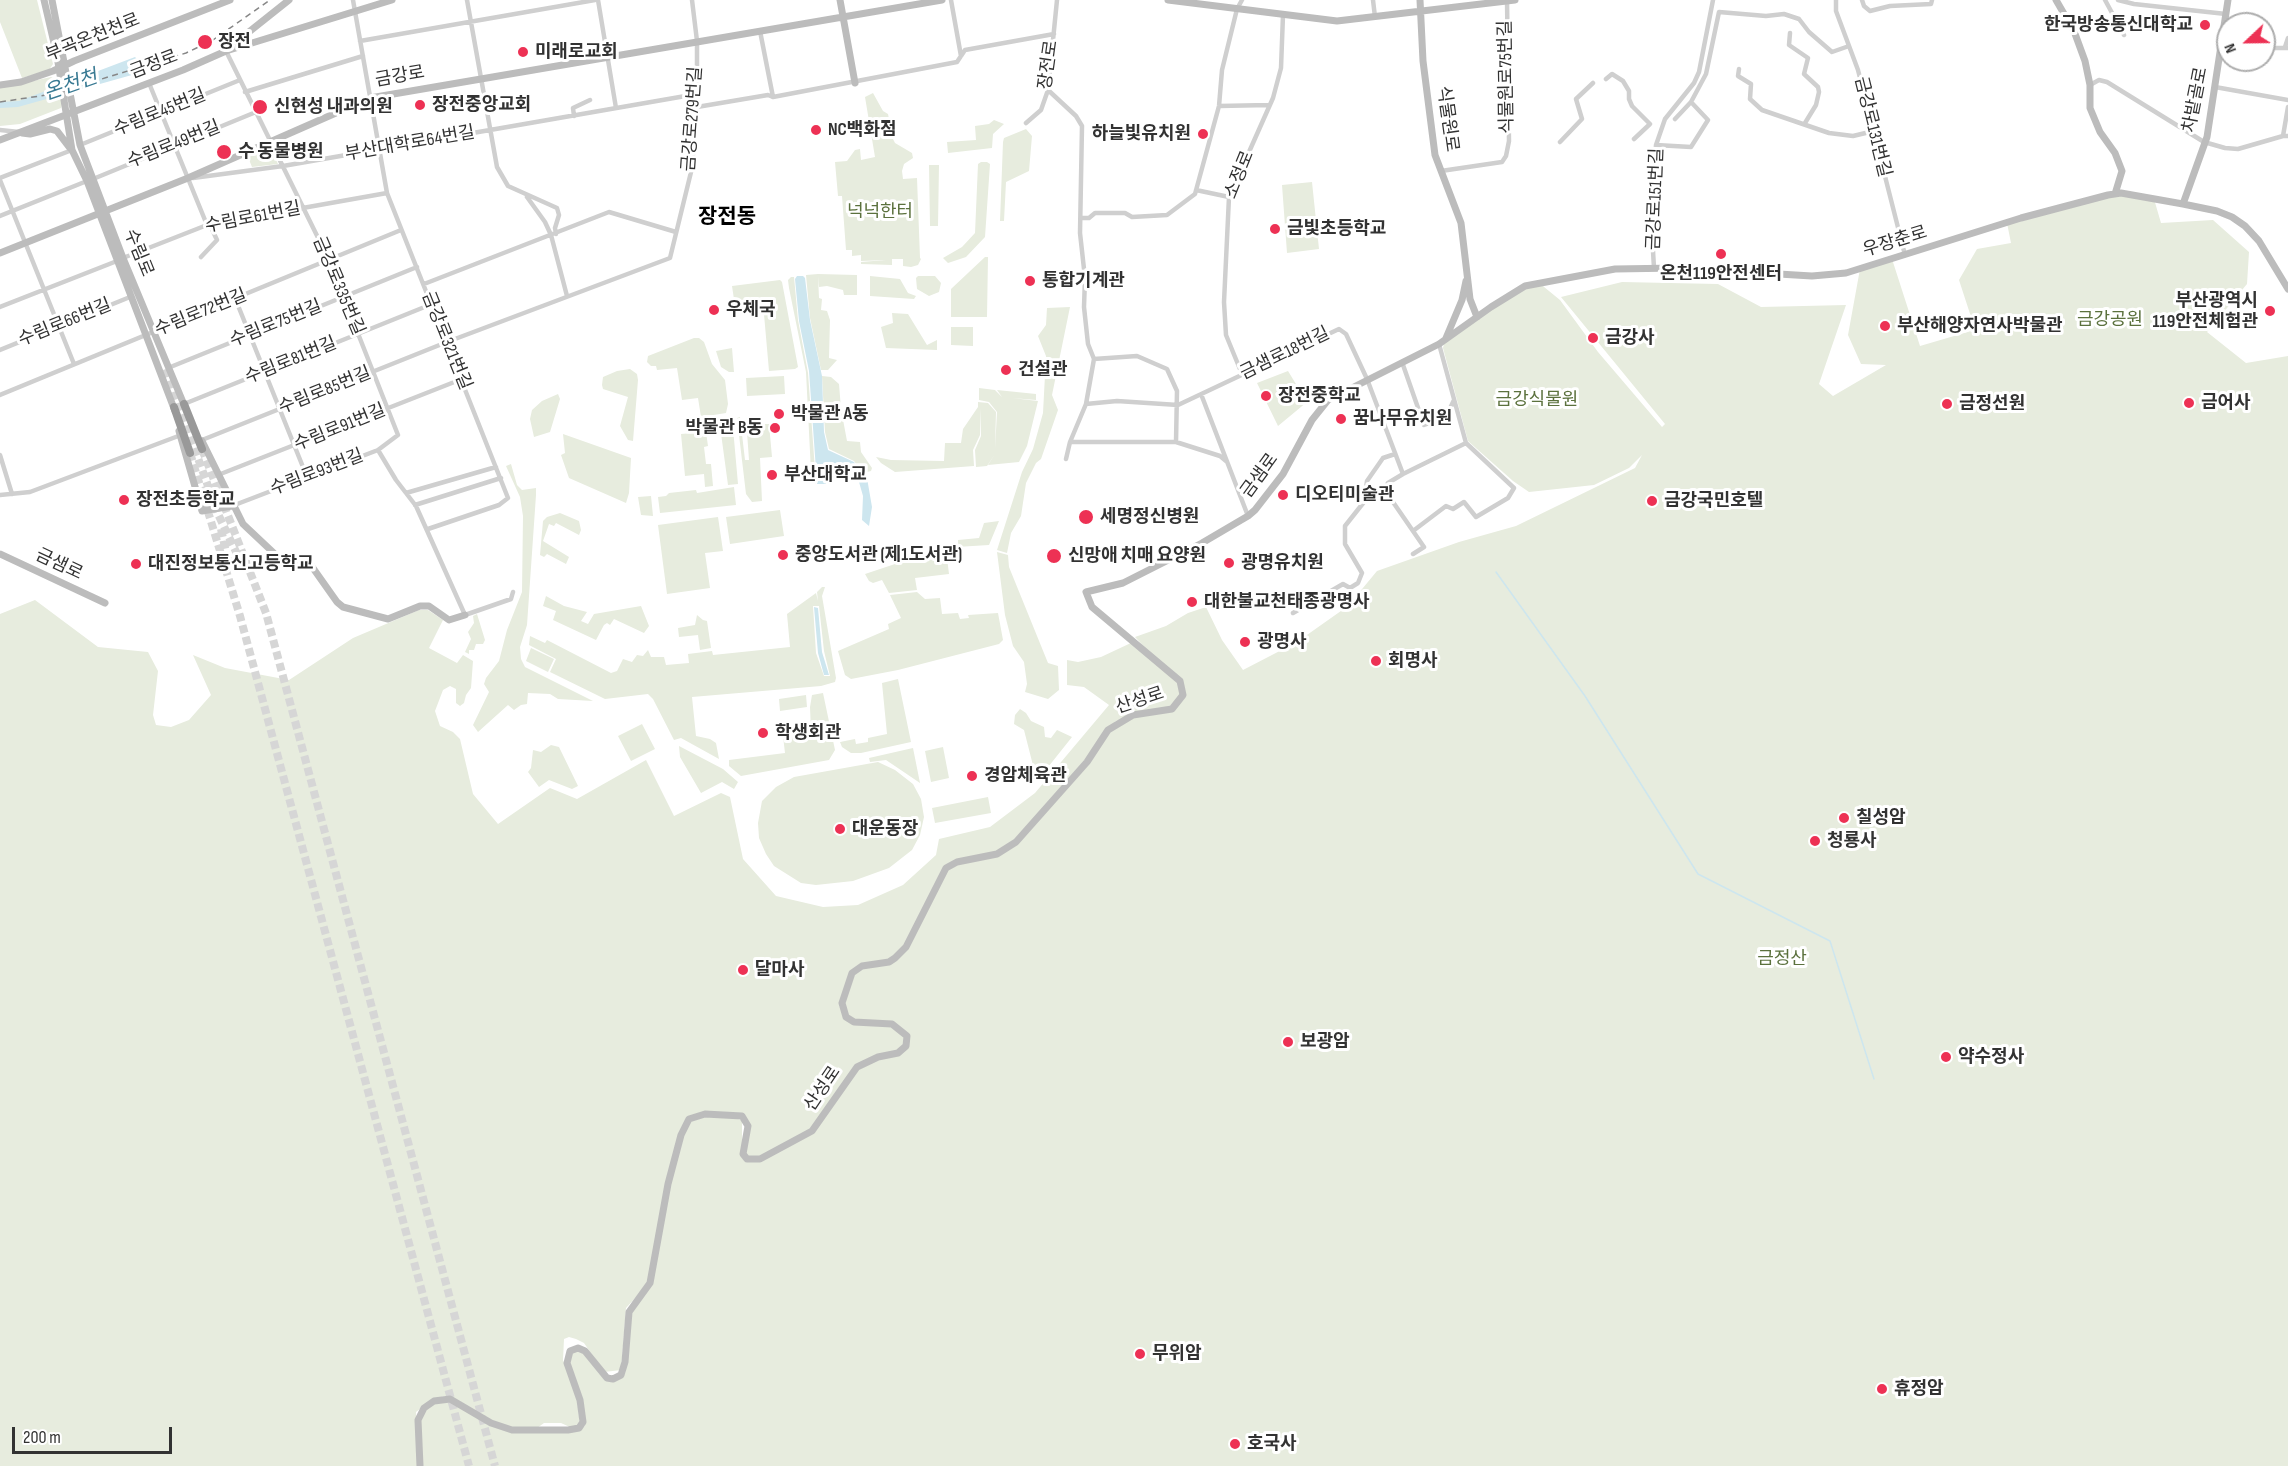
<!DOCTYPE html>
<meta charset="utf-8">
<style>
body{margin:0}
#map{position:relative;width:2288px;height:1466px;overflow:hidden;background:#fff;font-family:"Sofia Sans Condensed",sans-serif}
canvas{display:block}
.north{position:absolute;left:2216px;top:12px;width:60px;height:60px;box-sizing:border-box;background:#fff;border:2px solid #adadad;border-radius:50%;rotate:248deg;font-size:16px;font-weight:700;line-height:24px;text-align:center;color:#323232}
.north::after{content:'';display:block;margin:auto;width:21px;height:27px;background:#ed3154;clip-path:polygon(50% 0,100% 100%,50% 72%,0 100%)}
.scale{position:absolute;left:12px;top:1427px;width:160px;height:27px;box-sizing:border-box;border:3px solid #323232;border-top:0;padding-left:8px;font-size:18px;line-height:21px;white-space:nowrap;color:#323232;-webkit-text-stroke:4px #fff;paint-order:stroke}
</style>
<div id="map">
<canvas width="2288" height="1466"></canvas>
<div class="north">N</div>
<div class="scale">200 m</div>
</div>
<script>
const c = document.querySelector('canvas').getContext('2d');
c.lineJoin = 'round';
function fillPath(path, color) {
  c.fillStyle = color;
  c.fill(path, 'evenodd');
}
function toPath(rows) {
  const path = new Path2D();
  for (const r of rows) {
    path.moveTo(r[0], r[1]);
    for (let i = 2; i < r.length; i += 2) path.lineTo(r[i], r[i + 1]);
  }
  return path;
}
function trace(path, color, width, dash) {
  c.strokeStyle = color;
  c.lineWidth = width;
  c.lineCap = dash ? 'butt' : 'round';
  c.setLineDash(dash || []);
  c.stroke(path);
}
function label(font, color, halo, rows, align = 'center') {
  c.font = font + ' "Sofia Sans Condensed","Noto Sans KR",sans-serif';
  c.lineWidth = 6;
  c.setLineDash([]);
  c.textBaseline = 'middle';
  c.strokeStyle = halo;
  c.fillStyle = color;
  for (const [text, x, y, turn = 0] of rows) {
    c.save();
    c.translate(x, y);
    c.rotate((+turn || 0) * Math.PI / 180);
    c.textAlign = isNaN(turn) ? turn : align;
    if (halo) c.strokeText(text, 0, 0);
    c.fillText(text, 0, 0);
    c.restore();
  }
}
const green = toPath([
 [0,0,37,0,53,64,49,70,22,78,0,22],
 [51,77,57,80,62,104,61,108,20,124,0,126,0,88],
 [873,93,883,111,888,114,893,139,895,143,912,153,913,158,904,164,902,171,903,179,917,178,920,258,921,259,918,265,911,267,903,266,903,259,892,259,892,265,861,264,861,262,886,260,861,261,861,255,852,256,852,250,846,250,842,196,838,196,835,162,847,161,855,150,860,149,861,160,875,157,865,97],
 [994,120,1004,124,993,134,992,148,948,153,947,142,976,140,975,126,989,124],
 [1026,129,1032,136,1029,171,1006,182,1004,221,1000,221,1003,142,1004,138],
 [270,147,278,164,252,167,248,157],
 [981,162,987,162,990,164,985,237,966,257,948,263,943,258,962,247,975,233,978,164],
 [929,165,939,165,938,226,930,226],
 [1312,182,1319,249,1287,253,1282,185],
 [2115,194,2154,199,2161,223,2213,220,2249,252,2247,284,2207,332,2246,363,2288,356,2288,1466,422,1466,419,1422,431,1403,447,1399,490,1425,565,1433,585,1426,584,1412,568,1365,570,1356,576,1350,582,1351,608,1380,625,1374,630,1313,651,1286,670,1184,682,1134,689,1122,701,1116,725,1116,742,1120,742,1145,750,1162,813,1133,856,1069,875,1059,900,1053,908,1044,900,1027,851,1019,842,1005,852,974,862,967,892,962,906,950,946,870,957,863,998,856,1017,842,1107,733,1133,717,1174,710,1185,690,1135,637,1166,626,1188,613,1206,607,1222,640,1243,670,1297,642,1348,606,1377,571,1459,542,1516,526,1635,468,1642,455,1629,468,1594,485,1529,492,1513,481,1468,441,1443,348,1445,339,1491,307,1538,282,1560,300,1598,352,1662,427,1665,424,1561,297,1622,282,1718,284,1761,307,1846,305,1819,384,1833,396,1886,365,1861,364,1848,335,1860,269,1892,259,1920,346,2012,319,1973,323,1959,280,1977,249,2011,243,2007,223],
 [985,257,988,257,987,317,951,317,951,289],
 [818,274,857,275,857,295,844,295,843,290,827,286,819,287,818,276,819,298,822,299,821,310,827,311,830,320,829,358,837,360,828,370,821,370,810,318,806,275],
 [870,276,900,279,908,293,916,296,914,299,870,296],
 [918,276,935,276,941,283,939,292,929,296,917,289,916,278],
 [791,277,794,277,798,320,808,373,816,484,813,484,811,472,806,372,789,288,788,280],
 [780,280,782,282,798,367,795,369,769,371,763,303,738,307,735,306,732,286],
 [1070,307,1052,395,1058,410,1041,459,1036,463,1026,483,1021,516,1011,533,1007,553,997,550,1022,472,1033,449,1043,413,1046,356,1038,336,1046,325,1047,308],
 [892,313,908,314,927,345,937,340,937,350,886,348,881,327,893,323],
 [951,327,973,327,973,346,951,345],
 [694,338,699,338,704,342,712,364,725,380,728,404,726,413,701,417,698,398,682,400,677,368,657,370,656,366,651,366,647,362,648,356],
 [732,348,734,372,729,372,721,367,716,351],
 [630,369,637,374,638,380,633,441,628,440,620,426,628,397,603,389,602,385,603,377,617,371],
 [1288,371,1307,402,1278,426,1257,383],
 [784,376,785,394,747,396,746,378],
 [822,376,831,377,839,384,841,409,847,441,860,442,861,452,872,468,871,471,863,473,854,461,829,449,825,432],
 [979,388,995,390,1002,397,997,390,1036,394,1036,400,1012,398,1038,401,1027,446,1019,462,988,465,995,454,987,466,976,467,975,450,981,436,981,408,980,435,973,450,974,466,895,472,881,463,876,457,891,460,944,461,945,443,961,443,963,429,978,407,978,402,988,403,996,412,995,449,997,412,989,402,979,400],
 [558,394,560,399,550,432,534,437,530,419,532,410,542,401],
 [740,417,745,460,749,460,746,418,756,419,757,424,769,424,772,457,760,458,762,501,752,502,746,494,737,418],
 [729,421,733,428,738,484,728,485,720,426,696,429,695,425],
 [706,432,708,446,704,447,706,464,711,464,713,486,705,487,704,474,685,476,681,434],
 [563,434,631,458,629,493,626,503,569,478,561,455,565,453],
 [831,462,846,469,852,477,840,478,827,484,825,468],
 [511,464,517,485,522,490,536,488,536,495,527,625,520,647,521,659,525,667,593,701,558,699,550,694,528,693,527,704,521,705,514,710,508,705,478,732,473,725,489,692,484,684,486,678,499,661,507,630,522,592,523,516,520,497,506,466],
 [734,487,736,505,660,513,658,497,666,496,669,493,696,490,697,493],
 [651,496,653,516,641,515,638,497],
 [780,510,784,536,730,544,726,517],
 [560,513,579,521,581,530,579,535,556,523,554,526,549,524,543,541,569,557,566,564,547,554,544,557,540,555,543,521,547,517],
 [718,517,723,551,705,553,710,588,667,594,658,525],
 [999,521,989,545,940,548,940,546,958,544,958,540,979,538,984,523],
 [997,552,1008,555,1009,567,1048,663,1058,666,1059,690,1048,699,1025,692,1027,684,1024,662,1013,646,1005,615],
 [947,558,949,574,915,578,917,590,889,593,882,580,873,583,869,581,865,574,901,562],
 [822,587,825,587,822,596,836,678,835,682,821,686,692,697,696,736,710,739,716,743,719,759,681,738,674,740,653,699,648,694,605,699,550,672,556,659,529,645,530,636,545,643,547,640,611,673,617,671,623,659,632,662,637,655,643,656,648,650,651,657,664,657,666,665,689,663,688,654,712,651,713,655,790,647,787,614,816,593,818,601,817,592],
 [813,606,819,606,824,651,830,676,824,676,816,653],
 [917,592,925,599,940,598,942,614,958,613,960,619,969,618,968,615,998,613,1003,640,999,644,898,670,851,679,845,675,838,651,889,629,888,624,901,618,890,595],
 [546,596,564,606,587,612,581,621,588,624,594,614,641,606,649,626,644,633,614,619,610,625,607,623,604,625,596,640,553,620,556,611,543,606],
 [35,600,98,647,148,652,158,671,153,715,156,725,171,727,189,720,211,695,193,655,225,668,289,680,353,638,419,610,428,610,443,620,429,648,457,663,463,655,473,661,471,688,466,695,464,703,460,706,456,703,456,689,450,686,443,690,435,711,440,726,453,732,460,739,473,794,498,824,550,788,577,799,646,760,674,816,721,793,730,797,743,859,776,896,823,907,858,905,903,885,936,855,939,839,990,827,1035,793,1109,705,1084,687,1067,685,1067,660,1078,662,1101,657,1133,642,1180,683,1181,693,1172,707,1116,721,1085,763,1017,840,998,853,945,868,904,947,892,960,861,965,843,992,839,1005,847,1021,891,1024,906,1037,906,1044,899,1051,856,1065,811,1131,758,1159,746,1156,747,1119,730,1114,686,1120,676,1142,648,1284,626,1308,621,1370,604,1372,584,1343,576,1339,569,1337,564,1339,563,1360,577,1399,580,1425,572,1428,561,1423,544,1423,537,1428,513,1429,490,1421,463,1404,445,1396,433,1399,416,1412,418,1466,0,1466,0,614],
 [477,614,485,640,483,644,476,644,474,650,469,650,469,654,465,652,471,639,468,632,474,623,473,616],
 [697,615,703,620,707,621,711,648,700,650,698,635,679,637,678,628,695,625],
 [531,648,554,659,548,672,526,661],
 [898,679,911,742,861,753,851,753,842,747,840,742,855,739,856,744,868,742,868,738,887,734,882,683],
 [823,693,835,750,829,760,741,776,729,766,729,760,785,753,783,736,811,731,810,707,812,695],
 [806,695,807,707,780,711,779,699],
 [1020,709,1026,713,1031,721,1044,727,1045,737,1051,738,1057,730,1072,737,1037,781,1024,730,1014,724,1015,715],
 [642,724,655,749,631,761,618,736],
 [551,745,559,747,578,786,572,789,549,780,539,787,528,772,531,768,533,750,541,752],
 [679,746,723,769,738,782,734,789,722,782,701,793,680,757],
 [943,747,949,778,931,782,925,751],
 [913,748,920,783,886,760,870,762,869,758],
 [878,762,895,770,913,784,921,799,924,817,920,835,912,850,889,868,853,881,816,885,801,883,774,866,766,854,759,838,758,823,762,801,776,787,794,777],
 [988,797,991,813,935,823,932,808]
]);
const water = toPath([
 [135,57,140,62,139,73,18,107,0,108,0,102,19,101],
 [797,276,803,276,805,278,810,320,822,376,824,432,828,450,854,462,867,478,872,507,869,526,862,520,863,496,859,482,847,468,830,462,825,468,826,484,817,484,809,371,799,321,795,279],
 [814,607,818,608,822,652,829,675,824,675,818,653]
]);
const stream = toPath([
 [1496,572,1585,696,1698,874,1830,941,1874,1079]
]);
const highwayTunnel = toPath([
 [166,369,218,514,238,556],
 [202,449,266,613,495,1466],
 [190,453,240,616,469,1466],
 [221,529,229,566]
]);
const street = toPath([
 [353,0,387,193,508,498,499,505,428,529],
 [467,0,497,167,508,186,557,208,559,215,555,228,556,234],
 [598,0,616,108],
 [951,0,961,56],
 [1373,0,1375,17],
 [1836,0,1836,11,1858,70,1905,255],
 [1862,0,1864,6,1870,11,1890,6,1931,4,1932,0],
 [2105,0,2124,35],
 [2118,0,2134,4,2226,14],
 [760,31,773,97],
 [1790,33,1789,45,1808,58,1804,74,1818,87,1819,92,1816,105,1805,123],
 [360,41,595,0],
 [2221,47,2228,47],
 [2285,47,2288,38],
 [2264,48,2288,48],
 [226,51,329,260,398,435,378,450,232,506],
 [1739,69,1738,76,1751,84,1750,99,1762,110,1829,133,1853,136,1874,131],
 [1606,79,1612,74,1623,81,1629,91,1629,99,1632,106,1650,124,1634,139],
 [149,83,207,225],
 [2090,85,2099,80,2107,82,2204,142,2225,148,2238,149,2283,136,2288,136],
 [2215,87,2288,100],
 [1048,90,1076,116,1082,126,1080,233,1085,278,1084,307,1088,344,1094,359],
 [245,92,363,56],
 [1219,106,1269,105],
 [697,107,768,95,773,97,957,62,965,50,1054,34],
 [574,116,573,108,590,100],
 [1675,119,1691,102,1706,74,1719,12,1766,16,1784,14,1799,19,1809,32,1832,52,1849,46],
 [1026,123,1041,110,1048,90,1057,0],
 [0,130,19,132],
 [2283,136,2288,107],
 [1560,142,1582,119,1576,99,1593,83],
 [80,145,240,80],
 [1656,145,1691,147,1708,120,1691,102],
 [1441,171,1502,162,1506,156,1509,141,1507,0],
 [0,178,72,150],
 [193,178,283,166,697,94],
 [93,179,256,112],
 [0,180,74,364],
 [1196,190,1229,197],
 [527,197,545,222,551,235,567,296],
 [0,216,87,181],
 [1081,218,1089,218,1095,213,1125,213,1132,217,1167,215,1195,194,1219,106,1222,70,1237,9,1242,0],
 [201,257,217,240,210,225],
 [123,258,207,225,387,193],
 [1654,268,1651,217,1656,145,1665,119,1694,83,1699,72,1713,0],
 [424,284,609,212,676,232],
 [235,298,307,477],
 [0,307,117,261],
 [0,350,130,297],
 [1402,362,1424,425,1446,417,1454,400],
 [168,368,417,267],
 [1242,374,1226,335,1224,302,1229,197,1273,98,1281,68,1283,15],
 [1201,394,1248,516],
 [0,395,401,230],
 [184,404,432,304],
 [202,440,447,342,670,258,692,168,697,107,697,41,692,0],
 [1070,442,1176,442,1177,391,1167,369,1137,356,1094,359,1086,404],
 [1176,442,1220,456,1226,461],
 [378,450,396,480,416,506,465,615,511,599,513,592],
 [0,455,12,494],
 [1066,459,1070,442,1086,404,1117,401,1178,405,1339,329,1346,334,1367,379,1403,474],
 [218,475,462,379],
 [406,493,496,467],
 [0,495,30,492,181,435],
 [415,505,501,478],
 [1413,531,1446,506,1453,509,1464,502,1476,517,1508,498,1514,488,1466,443,1439,344],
 [1413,554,1424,547,1384,489,1388,483,1403,474,1466,443],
 [1293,613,1343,584,1350,588,1358,583,1362,573,1345,544,1345,526,1364,502,1367,481,1383,458,1395,454]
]);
const secondary = toPath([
 [44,0,57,56,72,150,87,181,175,411],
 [52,0,80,145,123,258,185,407],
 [840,0,855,83],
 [1168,0,1337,21,1515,0],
 [1420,0,1423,61,1435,155,1461,223,1470,299,1477,317],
 [2056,0,2074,31,2085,61,2090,85,2090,108,2100,132,2115,153,2122,171,2115,194],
 [230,47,289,0],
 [0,85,21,82,53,71,74,61,230,0],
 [22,133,30,134,50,129,57,131,70,148],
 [0,140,183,70,226,51,392,0],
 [2183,204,2207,137,2228,0],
 [0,253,188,178,370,98,942,0],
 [1446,338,1462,300,1466,281],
 [179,431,202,511,232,506],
 [202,441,243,524,278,557,308,561,337,602,343,607,388,619,420,606,429,606,449,620,465,615],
 [0,554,105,603],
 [420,1466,418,1420,424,1408,434,1401,450,1399,491,1423,512,1430,568,1430,579,1428,583,1422,580,1400,567,1363,570,1351,578,1348,585,1351,607,1378,613,1379,621,1375,625,1362,629,1312,650,1283,668,1184,681,1135,689,1119,705,1114,742,1116,748,1126,743,1154,747,1159,760,1159,812,1131,857,1067,878,1057,898,1053,906,1046,907,1036,892,1024,854,1022,846,1017,842,1003,852,973,862,966,889,962,895,958,906,947,946,868,957,862,997,854,1016,842,1087,762,1108,730,1133,715,1172,709,1183,695,1180,681,1092,607,1086,592,1123,583,1202,543,1248,516,1255,510,1283,474,1312,420,1328,400,1439,344,1491,307,1525,286,1615,269,1678,268,1812,276,1846,273,2021,218,2108,195,2121,193,2183,204,2217,211,2232,217,2245,226,2259,241,2288,289]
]);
const highway = toPath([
 [184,404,202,449],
 [174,407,190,453]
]);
const rail = toPath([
 [0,102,53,94,186,53,213,40,270,0]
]);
const markers = [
 [2205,25,6,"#ed3154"],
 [205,42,8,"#ed3154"],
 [523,52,6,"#ed3154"],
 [420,105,6,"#ed3154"],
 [260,107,8,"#ed3154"],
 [816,130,6,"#ed3154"],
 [1203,134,6,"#ed3154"],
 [224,152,8,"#ed3154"],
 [1275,229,6,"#ed3154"],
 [1721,254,6,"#ed3154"],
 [1030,281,6,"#ed3154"],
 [714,310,6,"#ed3154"],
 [2270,311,6,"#ed3154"],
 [1885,326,6,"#ed3154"],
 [1593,338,6,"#ed3154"],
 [1006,370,6,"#ed3154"],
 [1266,396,6,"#ed3154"],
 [2189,403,6,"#ed3154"],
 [1947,404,6,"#ed3154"],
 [779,414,6,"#ed3154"],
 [1341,419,6,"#ed3154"],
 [775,428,6,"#ed3154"],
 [772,475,6,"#ed3154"],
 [1283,495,6,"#ed3154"],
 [124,500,6,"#ed3154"],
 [1652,501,6,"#ed3154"],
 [1086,517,8,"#ed3154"],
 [783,555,6,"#ed3154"],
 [1054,556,8,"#ed3154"],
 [1229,563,6,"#ed3154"],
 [136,564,6,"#ed3154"],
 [1192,602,6,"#ed3154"],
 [1245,642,6,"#ed3154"],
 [1376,661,6,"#ed3154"],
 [763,733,6,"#ed3154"],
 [972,776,6,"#ed3154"],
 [1844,818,6,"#ed3154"],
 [840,829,6,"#ed3154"],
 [1815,841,6,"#ed3154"],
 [743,970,6,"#ed3154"],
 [1288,1042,6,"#ed3154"],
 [1946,1057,6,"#ed3154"],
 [1140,1354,6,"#ed3154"],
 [1882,1389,6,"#ed3154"],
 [1235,1444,6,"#ed3154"]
];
const poiNames = [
 ["한국방송통신대학교",2193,25,"right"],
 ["장전",218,42],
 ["미래로교회",535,52],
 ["장전중앙교회",432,105],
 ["신현성 내과의원",274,107],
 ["NC백화점",828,130],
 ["하늘빛유치원",1191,134,"right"],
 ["수 동물병원",238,152],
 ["금빛초등학교",1287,229],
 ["온천119안전센터",1721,274,"center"],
 ["통합기계관",1042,281],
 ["부산광역시",2258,301,"right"],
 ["119안전체험관",2258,322,"right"],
 ["우체국",726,310],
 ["부산해양자연사박물관",1897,326],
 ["금강사",1605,338],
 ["건설관",1018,370],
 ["장전중학교",1278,396],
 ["금어사",2201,403],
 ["금정선원",1959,404],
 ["박물관 A동",791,414],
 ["꿈나무유치원",1353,419],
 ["박물관 B동",763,428,"right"],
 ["부산대학교",784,475],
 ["디오티미술관",1295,495],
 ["장전초등학교",136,500],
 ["금강국민호텔",1664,501],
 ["세명정신병원",1100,517],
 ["중앙도서관 (제1도서관)",795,555],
 ["신망애 치매 요양원",1068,556],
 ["광명유치원",1241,563],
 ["대진정보통신고등학교",148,564],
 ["대한불교천태종광명사",1204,602],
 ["광명사",1257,642],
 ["회명사",1388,661],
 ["학생회관",775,733],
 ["경암체육관",984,776],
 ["칠성암",1856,818],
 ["대운동장",852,829],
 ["청룡사",1827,841],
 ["달마사",755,970],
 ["보광암",1300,1042],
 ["약수정사",1958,1057],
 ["무위암",1152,1354],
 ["휴정암",1894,1389],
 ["호국사",1247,1444]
];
const streetNames = [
 ["부곡온천천로",93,38,-22],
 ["금정로",154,65,-21],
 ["장전로",1049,65,-82],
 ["금강로",400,77,-10],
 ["식물원로75번길",1507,77,-91],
 ["차밭골로",2196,100,-79],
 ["수림로45번길",160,113,-22],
 ["금강로279번길",693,119,-86],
 ["식물원로",1447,119,82],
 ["금강로131번길",1872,127,76],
 ["부산대학로64번길",410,144,-10],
 ["수림로49번길",174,145,-22],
 ["소정로",1240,175,-68],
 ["금강로151번길",1656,199,-88],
 ["수림로61번길",253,218,-11],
 ["우장춘로",1895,242,-17],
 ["수림로",138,253,68],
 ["금강로335번길",338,286,67],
 ["수림로72번길",201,313,-22],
 ["수림로66번길",65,323,-22],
 ["수림로75번길",276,324,-22],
 ["금강로321번길",446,341,68],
 ["금샘로18번길",1285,354,-26],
 ["수림로81번길",291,361,-22],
 ["수림로85번길",325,391,-22],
 ["수림로91번길",340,428,-22],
 ["수림로93번길",317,473,-21],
 ["금샘로",1260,476,-54],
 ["금샘로",59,565,25],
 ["산성로",1140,701,-18],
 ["산성로",823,1089,-56]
];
const parkNames = [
 ["넉넉한터",880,212],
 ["금강공원",2110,320],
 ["금강식물원",1537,400],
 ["금정산",1782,959]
];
const waterNames = [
 ["온천천",71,86,-19]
];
const quarterNames = [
 ["장전동",727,218]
];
fillPath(green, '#e7ecde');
fillPath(water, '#cde6ef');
trace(stream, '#cde6ef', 1.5);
trace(highwayTunnel, '#d6d6d6', 8, [8, 4]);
trace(street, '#cfcfcf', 4.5);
trace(secondary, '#bcbcbc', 7);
trace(highway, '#999', 8);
trace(rail, '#878787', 1.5, [6, 4.5]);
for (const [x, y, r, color] of markers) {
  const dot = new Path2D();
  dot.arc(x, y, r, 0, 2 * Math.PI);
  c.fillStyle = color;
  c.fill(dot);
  trace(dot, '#fff', 2);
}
label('bold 18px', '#323232', '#fff', poiNames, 'left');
label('18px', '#323232', '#fff', streetNames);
label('18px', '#5b713d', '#fff', parkNames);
label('italic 20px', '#397a93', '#fff', waterNames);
label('bold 21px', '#000', '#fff', quarterNames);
</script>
